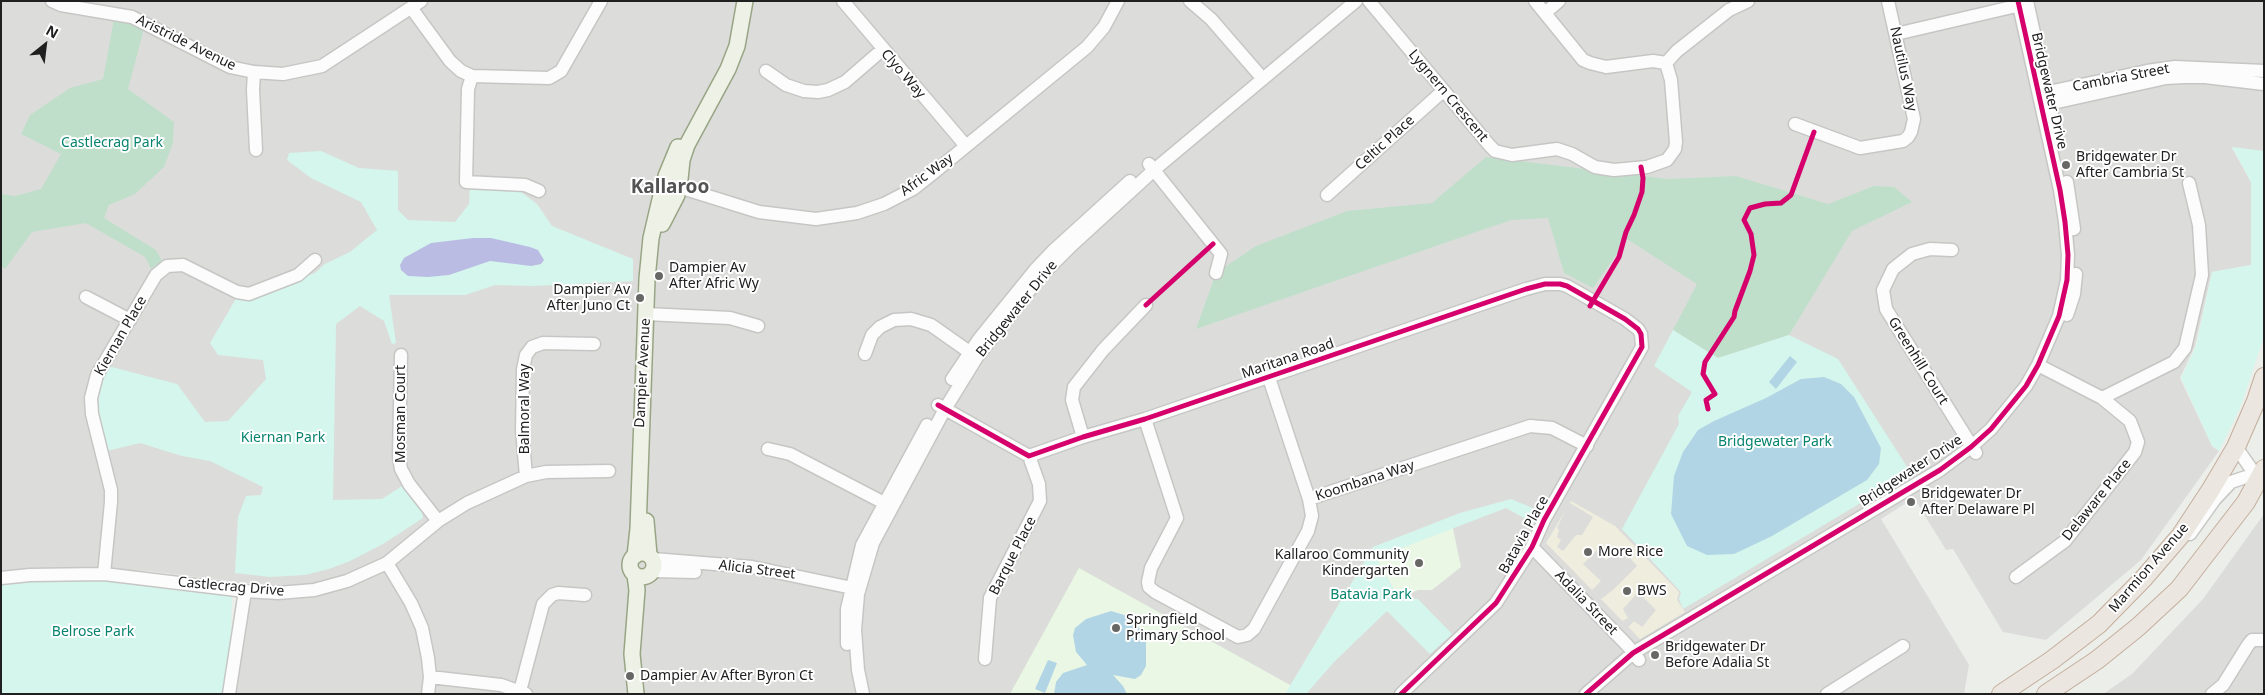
<!DOCTYPE html>
<style>
body{margin:0}
#map{position:relative;width:2265px;height:695px;overflow:hidden;background:#eceee9;font-family:"Noto Sans",sans-serif}
canvas{display:block}
.frame{position:absolute;inset:0;border:2px solid #202020;pointer-events:none}
.north{position:absolute;left:20px;top:20px;width:50px;height:50px;-webkit-text-stroke:4px #fff;paint-order:stroke;rotate:29deg;font-size:14px;font-weight:700;line-height:20px;text-align:center;color:#202020}
.north::after{content:'';display:block;margin:auto;width:18px;height:22px;background:#202020;clip-path:polygon(50% 0,100% 100%,50% 72%,0 100%)}
</style>
<div id="map">
<canvas width="2265" height="695"></canvas>
<div class="frame"></div>
<div class="north">N</div>
</div>
<script>
const c = document.querySelector('canvas').getContext('2d');
c.lineJoin = 'round';
function fillPath(path, color) {
  c.fillStyle = color;
  c.fill(path, 'evenodd');
}
function toPath(rows) {
  const path = new Path2D();
  for (const r of rows) {
    if (r.length === 3) {
      path.moveTo(r[0] + r[2], r[1]);
      path.arc(r[0], r[1], r[2], 0, 2 * Math.PI);
      continue;
    }
    path.moveTo(r[0], r[1]);
    for (let i = 2; i < r.length; i += 2) path.lineTo(r[i], r[i + 1]);
  }
  return path;
}
function trace(path, color, width, dash) {
  c.strokeStyle = color;
  c.lineWidth = width;
  c.lineCap = dash ? 'butt' : 'round';
  c.setLineDash(dash || []);
  c.stroke(path);
}
function label(font, color, halo, rows, align = 'center') {
  c.font = font + ' "Noto Sans",sans-serif';
  c.lineWidth = 4;
  c.setLineDash([]);
  c.textBaseline = 'middle';
  c.strokeStyle = halo;
  c.fillStyle = color;
  for (const [text, x, y, turn = 0] of rows) {
    c.save();
    c.translate(x, y);
    c.rotate((+turn || 0) * Math.PI / 180);
    c.textAlign = isNaN(turn) ? turn : align;
    if (halo) c.strokeText(text, 0, 0);
    c.fillText(text, 0, 0);
    c.restore();
  }
}
const residential = toPath([
 [1,1,2264,1,2264,151,2232,148,2251,182,2251,265,2212,272,2195,346,2180,378,2212,446,2219,451,2141,560,2046,640,2003,632,1953,549,1946,550,1914,498,1881,519,1969,665,1964,694,232,694,254,584,148,571,74,568,1,572],
 [2264,514,2264,694,2103,694,2132,674,2203,599]
]);
const commercial = toPath([
 [1571,501,1615,526,1679,592,1677,600,1685,612,1640,639,1546,543]
]);
const education = toPath([
 [1452,524,1461,567,1432,590,1418,590,1399,598,1376,558],
 [1079,568,1292,686,1287,694,1010,694]
]);
const forest = toPath([
 [114,19,131,22,144,29,128,89,174,122,173,143,164,167,135,194,109,205,104,218,156,250,162,261,151,269,145,257,86,223,32,232,5,269,1,266,1,194,15,196,41,189,61,154,21,134,30,115,70,88,103,79],
 [1486,157,1668,179,1736,176,1828,204,1874,186,1894,187,1912,202,1852,231,1789,335,1718,358,1673,330,1697,284,1627,239,1593,288,1564,273,1548,218,1511,220,1196,329,1216,273,1256,246,1347,211,1432,203]
]);
const park = toPath([
 [2232,147,2264,151,2264,337,2240,408,2219,451,2212,446,2181,378,2196,346,2212,272,2251,265,2251,182],
 [321,151,359,168,398,171,398,210,408,220,455,222,469,204,470,187,517,189,537,204,552,226,633,259,633,281,534,286,495,285,465,295,389,295,396,343,392,344,384,321,360,306,336,324,333,500,382,499,405,484,421,507,423,518,383,544,350,561,329,569,305,575,270,577,235,573,238,517,246,496,261,495,263,487,210,461,182,456,140,443,107,451,99,412,98,392,108,366,177,384,205,422,228,421,266,379,263,360,218,355,210,343,237,297,245,299,315,273,325,264,350,252,377,230,361,202,311,178,287,160,289,153],
 [1673,330,1718,358,1789,335,1838,359,1911,473,1683,609,1679,599,1681,592,1622,529,1679,424,1678,416,1692,392,1654,366],
 [1511,499,1547,514,1540,527,1506,508,1376,558,1399,598,1418,599,1452,634,1430,654,1387,611,1335,661,1306,694,1285,694,1373,547,1460,513],
 [104,570,232,597,229,694,1,694,1,580]
]);
const pitch = toPath([
 [1790,356,1797,362,1776,389,1769,382],
 [1824,377,1841,384,1854,397,1881,448,1879,464,1867,480,1772,536,1734,554,1707,555,1687,546,1671,514,1674,476,1683,452,1698,430,1714,421,1766,398,1801,379],
 [1111,611,1131,617,1141,630,1146,641,1146,666,1141,675,1135,679,1113,675,1123,686,1127,694,1054,694,1056,682,1063,673,1087,665,1076,652,1073,635,1075,628,1086,619],
 [1048,660,1057,663,1045,693,1035,689]
]);
const parking = toPath([
 [1562,498,1593,517,1582,535,1576,535,1563,551,1557,547,1561,540,1557,537,1559,530,1557,528,1565,511,1558,508],
 [1620,547,1637,566,1613,590,1601,599,1592,590,1601,581,1583,564,1597,550,1606,560],
 [1638,592,1656,610,1642,627,1634,621,1625,631,1617,624,1628,618,1623,609]
]);
const water = toPath([
 [473,238,491,238,530,247,538,250,544,260,541,264,531,266,490,261,449,275,428,277,408,276,401,270,400,265,404,258,431,243]
]);
const minor = toPath([
 [52,1,61,5,132,17,230,67,254,72,283,74,322,66,421,1],
 [843,1,966,146],
 [1190,1,1211,19,1263,79],
 [1369,1,1490,146,1495,151,1512,155,1557,149,1572,154,1595,167,1614,170,1647,167,1667,160,1675,149,1676,142,1671,80,1666,63,1653,61,1606,67,1590,63,1583,60,1535,1],
 [2027,1,2057,138],
 [412,9,450,61,461,71,472,76,549,78,561,71,601,1],
 [1545,13,1559,1],
 [1896,34,2025,4],
 [1666,63,1677,51,1729,10,1748,1],
 [766,71,786,85,804,91,818,92,828,90,845,82,882,50],
 [254,72,253,90,256,150],
 [472,76,468,89,466,182,525,185,539,191],
 [2039,94,2147,71,2175,67,2264,71],
 [2044,105,2166,78,2184,77,2205,77,2264,84],
 [1795,124,1860,148,1903,141,1908,137,1911,132,1914,119,1888,1],
 [1149,164,1221,254,1216,273],
 [2067,182,2074,229],
 [682,188,759,212,816,219,857,213,884,204,913,189,932,174,1087,47,1104,27,1118,1],
 [1327,195,1443,91],
 [1952,250,1930,249,1912,254,1893,269,1883,290,1886,309,1976,453],
 [86,297,130,320],
 [646,314,730,318,758,326],
 [2067,315,2074,294,2076,274],
 [865,354,872,335,880,327,894,320,911,319,931,325,975,356],
 [401,355,399,457,401,469,409,484,438,521],
 [1269,378,1309,499],
 [952,379,979,339,1035,270,1054,250,1130,181],
 [2102,398,2174,362,2185,348,2202,275,2199,225,2189,183],
 [938,405,1029,456,1083,437,1145,419,1526,289,1545,284,1560,284,1567,286,1625,319,1638,329,1641,334,1642,347,1544,520,1532,547,1496,603,1401,694],
 [1145,419,1177,518,1151,568,1148,582,1149,587,1155,592,1238,637,1247,635,1254,629,1308,531,1312,516,1309,499,1530,426,1552,428,1587,446],
 [1083,437,1072,400,1074,387,1103,350,1146,305],
 [2236,447,2259,480],
 [768,449,790,454,890,506],
 [526,476,522,430,523,369,526,355,532,347,543,343,594,344],
 [2190,534,2215,499,2231,482,2246,477,2264,476],
 [1532,547,1627,645,1639,660],
 [653,559,752,567,857,589],
 [387,563,411,603,422,628,428,658,430,677,428,694],
 [653,571,695,572],
 [104,574,111,502,111,490,92,414,91,398,97,375,156,275,167,266,183,265,237,292,249,294,298,275,315,260],
 [2016,577,2065,541,2135,452,2138,442,2130,421,2102,398,2038,365],
 [1,578,30,575,104,574,245,591,278,593,314,590,347,581,387,563,438,521,467,503,526,476,546,472,609,471],
 [847,644,847,609,862,545,927,425],
 [985,659,990,598,1040,501,1039,484,1029,456],
 [430,677,501,685,526,694],
 [520,691,543,604,552,595,558,593,585,595],
 [229,694,245,591],
 [863,694,858,670,855,630,858,594,873,543,945,409,977,357,1039,278,1072,245,1154,170,1356,1],
 [1586,694,1633,653,1940,470,1971,447,1991,429,2026,386,2038,365,2059,316,2067,280,2068,255,2065,222,2060,190,2018,1],
 [1827,694,1903,646],
 [2212,694,2223,685,2248,645,2252,640,2264,640]
]);
const major = toPath([
 [666,176,678,147],
 [680,179,682,160,687,145,728,69,737,46,745,1],
 [662,224,677,195],
 [646,521,649,555],
 [642,565,12],
 [635,556,638,529,647,279,651,238,662,191],
 [635,575,637,590,632,654,636,694]
]);
const highway = toPath([
 [2001,694,2052,660,2099,624,2144,578,2181,535,2210,491,2236,447,2256,401,2264,377],
 [2046,694,2097,660,2138,627,2179,589,2246,502,2264,469]
]);
const cycleway = toPath([
 [1146,305,1213,244],
 [1590,306,1619,257,1626,232,1634,215,1642,192,1643,178,1641,167],
 [938,405,1029,456,1083,437,1145,419,1526,289,1545,284,1560,284,1567,286,1625,319,1638,329,1641,334,1642,347,1544,520,1532,547,1496,603,1401,694],
 [1708,409,1706,400,1715,394,1703,374,1705,362,1734,317,1735,311,1750,271,1754,255,1751,234,1744,220,1750,208,1765,204,1781,203,1791,195,1814,132],
 [1586,694,1633,653,1940,470,1971,447,1991,429,2026,386,2038,365,2059,316,2067,280,2068,255,2065,222,2060,190,2018,1]
]);
const markers = [
 [2066,165,5,"#676866"],
 [659,276,5,"#676866"],
 [640,298,5,"#676866"],
 [1911,502,5,"#676866"],
 [1588,552,5,"#676866"],
 [1419,563,5,"#676866"],
 [1627,591,5,"#676866"],
 [1116,628,5,"#676866"],
 [1655,655,5,"#676866"],
 [630,676,5,"#676866"]
];
const streetNames = [
 ["Aristride Avenue",186,43,26],
 ["Nautilus Way",1903,69,78],
 ["Clyo Way",903,74,49],
 ["Cambria Street",2121,78,-11],
 ["Bridgewater Drive",2049,91,77],
 ["Lygnern Crescent",1448,96,50],
 ["Celtic Place",1385,143,-42],
 ["Afric Way",927,175,-36],
 ["Bridgewater Drive",1017,309,-51],
 ["Kiernan Place",121,336,-60],
 ["Maritana Road",1288,359,-19],
 ["Greenhill Court",1918,361,58],
 ["Dampier Avenue",643,373,-87],
 ["Balmoral Way",525,409,-90],
 ["Mosman Court",401,414,-90],
 ["Bridgewater Drive",1911,471,-33],
 ["Koombana Way",1365,481,-18],
 ["Delaware Place",2097,500,-51],
 ["Batavia Place",1524,535,-61],
 ["Barque Place",1013,556,-63],
 ["Marmion Avenue",2149,568,-49],
 ["Alicia Street",757,570,7],
 ["Castlecrag Drive",231,587,5],
 ["Adalia Street",1586,603,46]
];
const parkNames = [
 ["Castlecrag Park",112,143],
 ["Kiernan Park",283,438],
 ["Bridgewater Park",1775,442],
 ["Batavia Park",1371,595],
 ["Belrose Park",93,632]
];
const poiNames = [
 ["Bridgewater Dr",2076,157],
 ["After Cambria St",2076,173],
 ["Dampier Av",669,268],
 ["After Afric Wy",669,284],
 ["Dampier Av",630,290,"right"],
 ["After Juno Ct",630,306,"right"],
 ["Bridgewater Dr",1921,494],
 ["After Delaware Pl",1921,510],
 ["More Rice",1598,552],
 ["Kallaroo Community",1409,555,"right"],
 ["Kindergarten",1409,571,"right"],
 ["BWS",1637,591],
 ["Springfield",1126,620],
 ["Primary School",1126,636],
 ["Bridgewater Dr",1665,647],
 ["Before Adalia St",1665,663],
 ["Dampier Av After Byron Ct",640,676]
];
const districtNames = [
 ["Kallaroo",670,188]
];
fillPath(residential, '#dcddda');
fillPath(commercial, '#efedde');
fillPath(education, '#eaf7e5');
fillPath(forest, '#bfdfcb');
fillPath(park, '#d5f6ed');
fillPath(pitch, '#b2d5e5');
fillPath(parking, '#dcdddb');
fillPath(water, '#babce3');
trace(minor, '#c6c7c5', 15);
trace(major, '#98a585', 18);
trace(highway, '#c4ae9d', 20);
trace(minor, '#fcfcfc', 12);
trace(major, '#eef1e6', 15);
trace(highway, '#ebe6df', 18);
trace(cycleway, '#d6006c', 5);
for (const [x, y, r, color] of markers) {
  const dot = new Path2D();
  dot.arc(x, y, r, 0, 2 * Math.PI);
  c.fillStyle = color;
  c.fill(dot);
  trace(dot, '#fff', 2);
}
label('14px', '#202020', '#fff', streetNames);
label('14px', '#08846e', '#fff', parkNames);
label('14px', '#202020', '#fff', poiNames, 'left');
label('bold 19px', '#535353', '#fff', districtNames);
</script>
